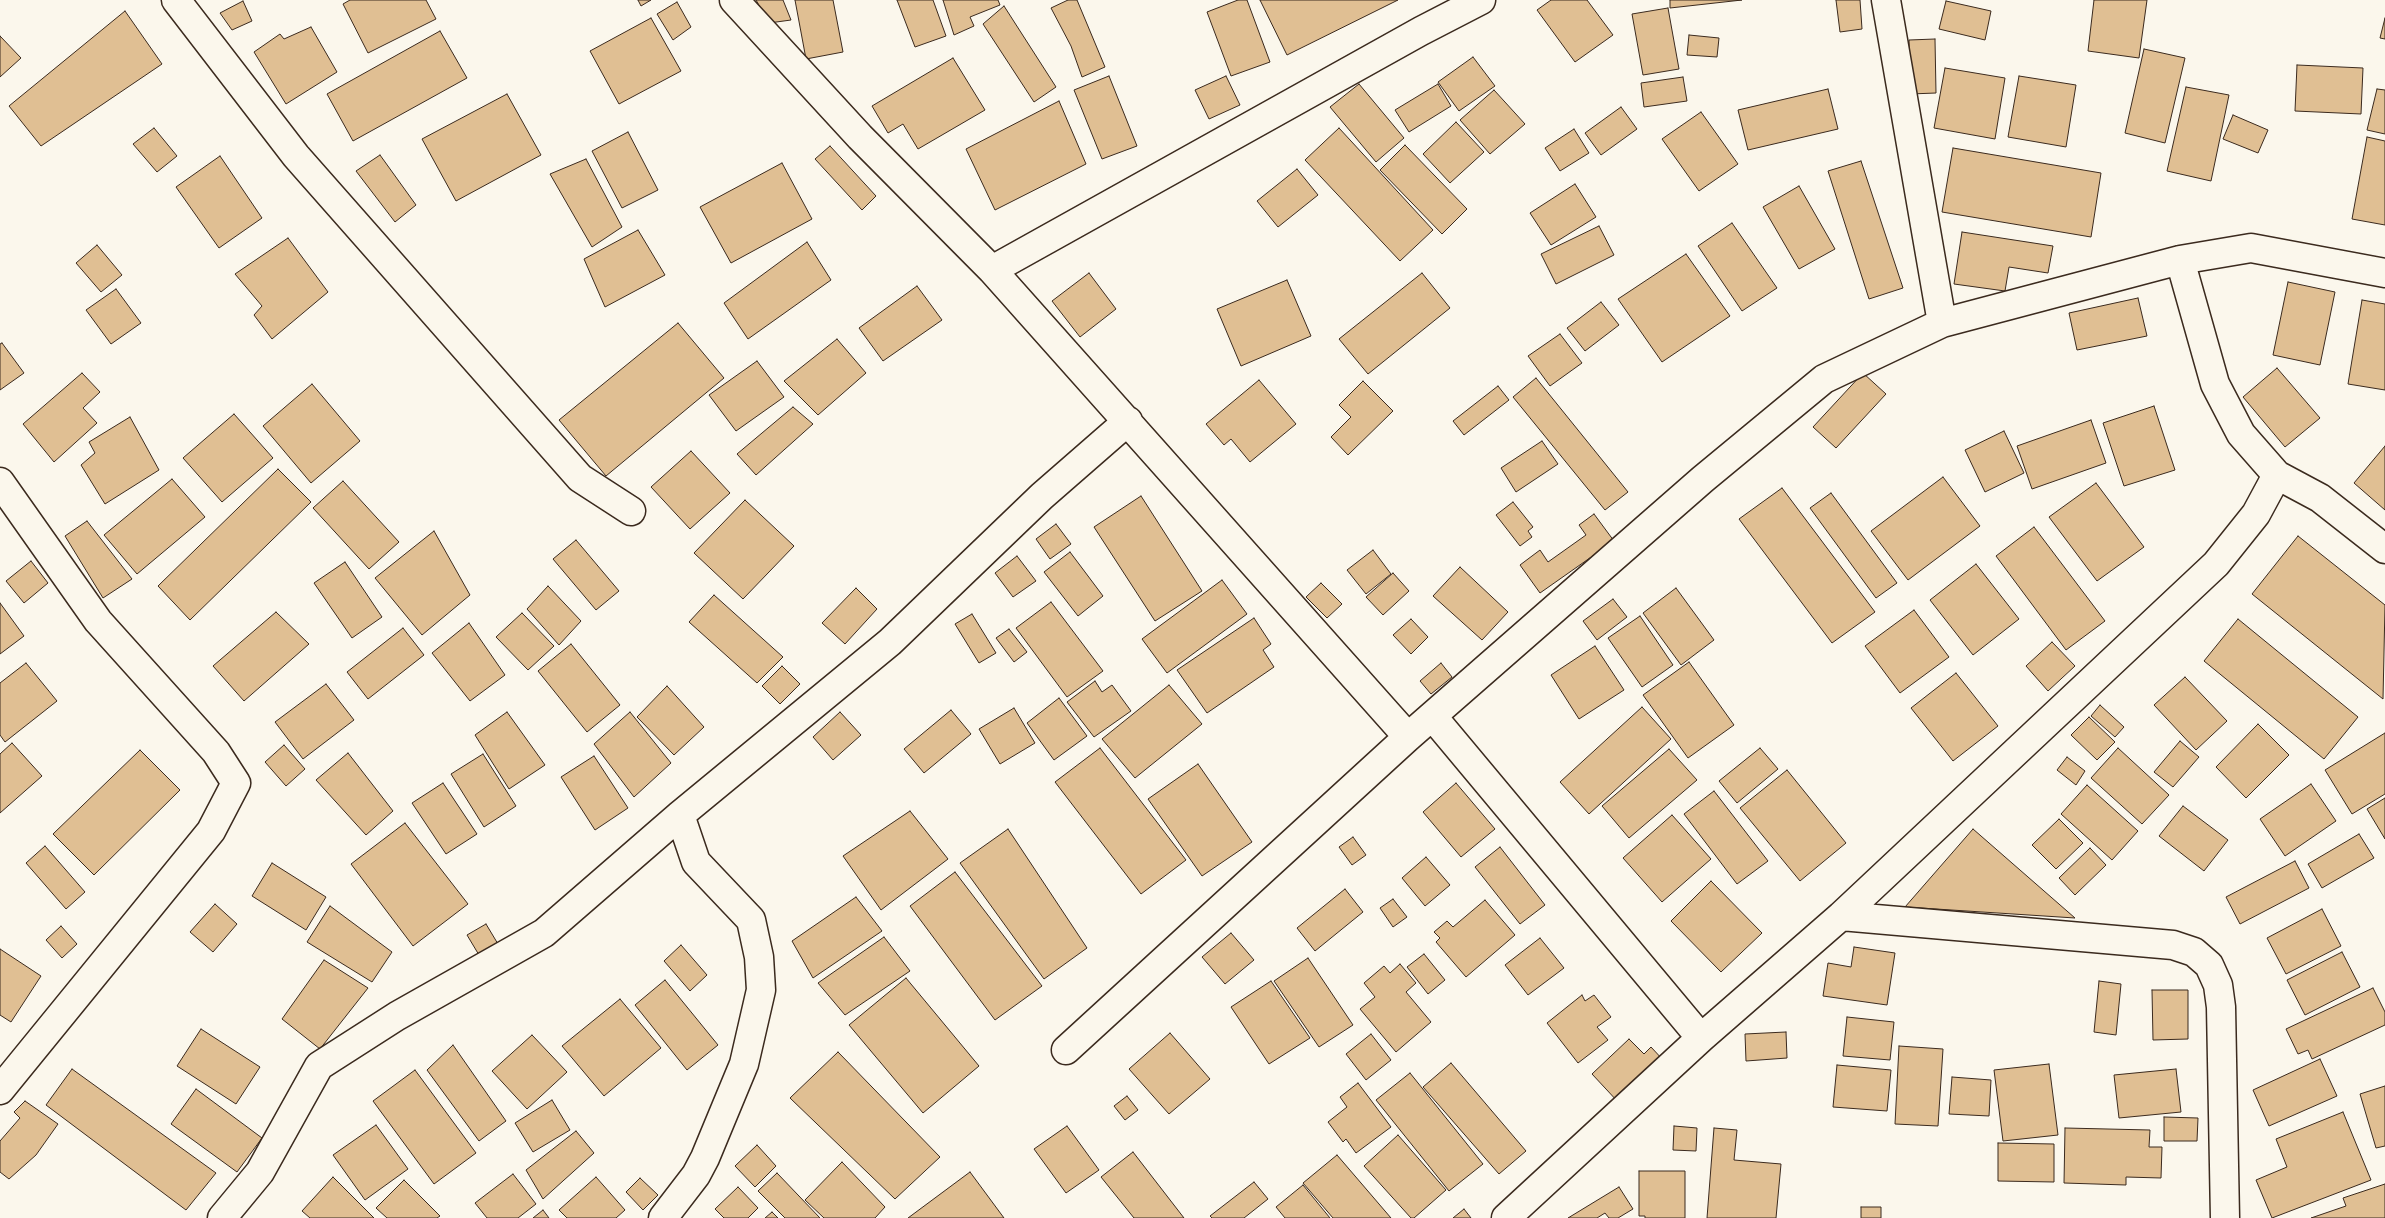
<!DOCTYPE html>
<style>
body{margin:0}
canvas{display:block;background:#fbf7ec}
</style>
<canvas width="2385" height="1218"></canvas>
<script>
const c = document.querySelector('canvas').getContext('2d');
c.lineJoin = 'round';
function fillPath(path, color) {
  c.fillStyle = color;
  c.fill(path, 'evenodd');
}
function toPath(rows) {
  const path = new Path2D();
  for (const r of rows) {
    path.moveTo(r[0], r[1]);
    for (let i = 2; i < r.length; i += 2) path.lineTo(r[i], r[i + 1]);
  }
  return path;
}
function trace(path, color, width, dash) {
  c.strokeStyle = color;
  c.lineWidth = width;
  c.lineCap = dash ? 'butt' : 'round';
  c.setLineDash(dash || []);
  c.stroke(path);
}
const building = toPath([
 [350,0,426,0,436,19,368,53,343,4,350,0],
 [638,0,651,0,641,6,638,0],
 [756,0,783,0,791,20,769,23,756,0],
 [795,0,833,0,843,52,806,59,795,0],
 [897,0,933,0,946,36,915,47,897,0],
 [943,0,998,0,1000,5,970,17,974,26,954,35,943,0],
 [1068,0,1077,0,1105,67,1082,77,1071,46,1051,8,1068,0],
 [1238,0,1247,0,1270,62,1231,76,1207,12,1238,0],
 [1260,0,1398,0,1287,55,1260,0],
 [1551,0,1587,0,1613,35,1575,62,1537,10,1551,0],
 [1670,0,1742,0,1670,8,1670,0],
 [1836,0,1860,0,1862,29,1840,32,1836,0],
 [2094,0,2147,0,2139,58,2088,51,2094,0],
 [243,1,252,21,232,30,220,13,243,1],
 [1946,1,1991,11,1985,40,1939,29,1946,1],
 [677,2,691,27,673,40,657,14,677,2],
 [1004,6,1056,87,1034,102,983,24,1004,6],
 [1668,8,1679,69,1643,75,1632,14,1668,8],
 [125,11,162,64,41,146,9,106,125,11],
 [651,18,681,71,619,104,590,51,651,18],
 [2385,18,2385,39,2380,38,2385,18],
 [311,27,337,72,286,104,254,52,280,34,284,39,311,27],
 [440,31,467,78,353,141,327,94,440,31],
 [1689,35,1719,38,1717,57,1687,55,1689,35],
 [0,36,21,58,0,77,0,36],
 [1935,39,1936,93,1910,94,1909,40,1935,39],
 [2144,49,2185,58,2165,143,2125,133,2144,49],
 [1473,57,1495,86,1459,111,1438,82,1473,57],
 [953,58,985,110,918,149,903,124,888,133,872,106,953,58],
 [2297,65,2363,68,2361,114,2295,111,2297,65],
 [1945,68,2005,78,1995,139,1934,128,1945,68],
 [1109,76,1137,146,1102,159,1074,90,1109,76],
 [1226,76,1240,105,1209,119,1195,90,1226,76],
 [2019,76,2076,85,2066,147,2008,137,2019,76],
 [1683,77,1687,101,1644,107,1641,83,1683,77],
 [1359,84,1404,138,1376,162,1330,107,1359,84],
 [1438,84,1451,106,1409,132,1395,110,1438,84],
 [2186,87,2229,95,2211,181,2167,171,2186,87],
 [1828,89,1838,129,1748,150,1738,110,1828,89],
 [2377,89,2385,90,2385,134,2367,130,2377,89],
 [1494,90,1525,124,1490,154,1460,120,1494,90],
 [507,94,541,155,456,201,422,139,507,94],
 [1059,101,1086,164,995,210,966,149,1059,101],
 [1621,107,1637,129,1601,155,1585,133,1621,107],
 [1701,112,1738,164,1699,191,1662,139,1701,112],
 [2233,115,2268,130,2258,153,2223,139,2233,115],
 [1456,122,1484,152,1450,183,1423,154,1456,122],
 [154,128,177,156,157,172,133,144,154,128],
 [1339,128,1433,230,1400,261,1305,160,1339,128],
 [1574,129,1589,153,1560,171,1545,148,1574,129],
 [628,132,658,190,622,208,592,151,628,132],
 [2367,137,2385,141,2385,225,2352,219,2367,137],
 [1405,145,1467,209,1442,234,1380,170,1405,145],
 [830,146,876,196,862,210,815,159,830,146],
 [1953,148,2101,173,2091,237,1942,212,1953,148],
 [380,155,416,205,395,222,356,171,380,155],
 [220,156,262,218,219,248,176,187,220,156],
 [586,159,622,227,592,247,550,174,586,159],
 [1861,161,1903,288,1869,299,1828,171,1861,161],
 [782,163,812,219,731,263,700,207,782,163],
 [1297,169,1318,195,1278,227,1257,201,1297,169],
 [1575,184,1596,217,1551,245,1530,213,1575,184],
 [1799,186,1835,249,1799,269,1763,207,1799,186],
 [1732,223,1777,288,1742,311,1698,246,1732,223],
 [1599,226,1614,255,1556,284,1541,254,1599,226],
 [638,230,665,275,605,307,584,259,638,230],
 [1962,232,2053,246,2048,273,2009,267,2005,291,1954,284,1962,232],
 [288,238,328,292,272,339,254,315,262,306,235,274,288,238],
 [807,242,831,280,748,339,724,303,807,242],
 [97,245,122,275,101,292,76,263,97,245],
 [1686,254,1730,316,1662,362,1618,299,1686,254],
 [1089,273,1116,309,1080,337,1052,301,1089,273],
 [1422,273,1450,308,1368,374,1339,339,1422,273],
 [1287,280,1311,336,1241,366,1217,309,1287,280],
 [2288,282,2335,292,2320,365,2273,355,2288,282],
 [917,286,942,320,883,361,859,328,917,286],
 [116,289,141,323,111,344,86,310,116,289],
 [2138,298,2147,336,2077,350,2069,313,2138,298],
 [2362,300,2385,304,2385,390,2348,384,2362,300],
 [1601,302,1619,325,1585,351,1567,328,1601,302],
 [678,323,724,378,606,476,559,420,678,323],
 [1560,334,1582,363,1550,386,1528,356,1560,334],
 [837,339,866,373,818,415,784,381,837,339],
 [2,343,24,373,0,390,0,344,2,343],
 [757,361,784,397,736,431,709,395,757,361],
 [2277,368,2320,418,2285,447,2243,397,2277,368],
 [82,373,100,392,83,408,97,423,54,462,23,424,82,373],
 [1863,373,1886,394,1836,448,1813,427,1863,373],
 [1536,378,1628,492,1605,510,1513,397,1536,378],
 [1259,380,1296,424,1250,462,1231,439,1224,445,1206,424,1259,380],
 [1363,381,1393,411,1348,455,1331,437,1351,417,1339,405,1363,381],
 [312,384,360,441,311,483,263,426,312,384],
 [1498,386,1509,400,1464,435,1453,421,1498,386],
 [2154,406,2175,470,2124,486,2103,423,2154,406],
 [793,407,813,424,756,475,737,454,793,407],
 [234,414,273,458,222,502,183,458,234,414],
 [130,417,159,470,105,504,81,465,95,453,89,442,130,417],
 [2091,420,2106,463,2032,489,2017,446,2091,420],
 [2004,431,2024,473,1985,492,1965,450,2004,431],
 [1542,441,1558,464,1516,492,1501,468,1542,441],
 [2385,446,2385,510,2354,483,2385,446],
 [691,451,730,493,690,529,651,487,691,451],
 [278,469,311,502,190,620,158,586,278,469],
 [1943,477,1980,526,1908,580,1871,531,1943,477],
 [172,479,205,517,137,574,104,535,172,479],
 [343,481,399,542,369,569,313,508,343,481],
 [2096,483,2144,547,2097,581,2049,517,2096,483],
 [1782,488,1875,612,1832,643,1739,519,1782,488],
 [1831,493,1897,583,1876,598,1810,508,1831,493],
 [1141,496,1202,591,1155,621,1094,527,1141,496],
 [745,500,794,546,743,599,694,553,745,500],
 [1513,502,1533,527,1528,531,1532,537,1520,546,1496,515,1513,502],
 [1594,514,1614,541,1540,593,1520,565,1540,550,1548,562,1586,535,1579,525,1594,514],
 [87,521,132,579,103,598,65,536,87,521],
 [1056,524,1071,544,1050,559,1036,539,1056,524],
 [2034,527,2105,621,2066,650,1996,556,2034,527],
 [434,531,470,595,422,635,375,578,434,531],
 [2298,536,2385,605,2383,699,2252,594,2298,536],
 [576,540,619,591,596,610,553,559,576,540],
 [1373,550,1391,574,1366,594,1347,570,1373,550],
 [1070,552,1103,596,1078,616,1044,572,1070,552],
 [1017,556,1036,581,1013,597,995,573,1017,556],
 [31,561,48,583,24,603,6,581,31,561],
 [345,562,382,617,352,638,314,583,345,562],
 [1976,564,2019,619,1973,655,1930,600,1976,564],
 [1460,567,1508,612,1482,640,1433,596,1460,567],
 [1393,573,1409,591,1383,615,1366,597,1393,573],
 [1222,580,1247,614,1167,673,1142,639,1222,580],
 [1321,583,1342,604,1327,618,1306,597,1321,583],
 [548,586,581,621,559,645,527,609,548,586],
 [856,588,877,609,845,644,822,623,856,588],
 [1676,588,1714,640,1681,665,1643,613,1676,588],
 [714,595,783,657,757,683,689,622,714,595],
 [1613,599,1627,617,1597,640,1583,621,1613,599],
 [1051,602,1103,671,1067,697,1016,628,1051,602],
 [0,603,24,636,0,654,0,603],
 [1914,610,1949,657,1900,693,1865,646,1914,610],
 [276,612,309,644,244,701,213,666,276,612],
 [522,613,554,646,528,670,496,637,522,613],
 [972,614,996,653,979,663,955,624,972,614],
 [1640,616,1673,665,1642,687,1608,638,1640,616],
 [1254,618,1271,644,1263,650,1274,667,1207,713,1177,670,1254,618],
 [1411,619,1428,637,1411,654,1393,635,1411,619],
 [2238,619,2358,717,2324,759,2204,661,2238,619],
 [469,623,505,675,470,701,432,653,469,623],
 [403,628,424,655,368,699,347,672,403,628],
 [1009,629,1027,652,1014,662,996,638,1009,629],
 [2052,642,2075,666,2048,691,2026,666,2052,642],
 [571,644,620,705,587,732,538,671,571,644],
 [1595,646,1624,690,1579,719,1551,675,1595,646],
 [1689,662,1734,725,1688,758,1643,695,1689,662],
 [26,663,57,701,5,742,0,735,0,683,26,663],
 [1441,663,1452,677,1431,694,1420,681,1441,663],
 [782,666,800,684,780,704,762,686,782,666],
 [1956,673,1998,726,1953,761,1911,708,1956,673],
 [2185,677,2227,721,2196,750,2154,705,2185,677],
 [1095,681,1102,692,1112,685,1131,711,1094,737,1067,702,1095,681],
 [326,684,354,720,303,759,275,722,326,684],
 [1169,685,1202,724,1135,778,1102,739,1169,685],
 [667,686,704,727,674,755,637,717,667,686],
 [1059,698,1087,736,1054,760,1027,723,1059,698],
 [2100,705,2124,727,2115,737,2091,716,2100,705],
 [1642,707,1671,739,1589,814,1560,782,1642,707],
 [1014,708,1035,743,1000,764,979,729,1014,708],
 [951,710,971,734,924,773,904,749,951,710],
 [507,712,545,765,509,789,475,735,507,712],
 [630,712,671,763,634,797,594,744,630,712],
 [840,712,861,735,833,760,813,737,840,712],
 [2089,717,2115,742,2097,760,2071,735,2089,717],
 [2258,724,2289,755,2246,798,2216,767,2258,724],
 [2385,733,2385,794,2352,814,2325,770,2385,733],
 [2180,741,2199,757,2173,787,2154,772,2180,741],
 [12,743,42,776,0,813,0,754,12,743],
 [284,745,305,769,286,786,265,762,284,745],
 [1100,748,1186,860,1141,894,1055,782,1100,748],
 [1760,748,1778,769,1737,803,1719,781,1760,748],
 [2118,748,2169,795,2142,824,2091,778,2118,748],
 [1669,749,1697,780,1629,838,1602,806,1669,749],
 [140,750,180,790,94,875,53,834,140,750],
 [348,753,393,811,366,835,316,780,348,753],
 [483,754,516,806,484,827,451,774,483,754],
 [594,756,628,808,595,830,561,777,594,756],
 [2067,757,2085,771,2076,785,2057,770,2067,757],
 [1198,764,1252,842,1202,876,1148,799,1198,764],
 [1787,770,1846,843,1800,881,1740,808,1787,770],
 [443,783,477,834,446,854,412,803,443,783],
 [1456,783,1495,829,1461,857,1423,812,1456,783],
 [2311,784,2336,821,2285,856,2260,819,2311,784],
 [2087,785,2138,831,2112,860,2061,814,2087,785],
 [1714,791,1768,861,1737,884,1684,814,1714,791],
 [2385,798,2385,839,2367,809,2385,798],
 [2183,806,2228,840,2204,871,2159,836,2183,806],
 [910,811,948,859,881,910,843,856,910,811],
 [1672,815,1711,859,1662,902,1623,858,1672,815],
 [2059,819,2083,843,2056,869,2032,845,2059,819],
 [405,823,468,904,413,946,351,864,405,823],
 [1008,829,1087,948,1044,979,960,863,1008,829],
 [1973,829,2075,918,1905,907,1973,829],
 [2359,834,2374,858,2322,888,2308,864,2359,834],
 [1353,837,1366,855,1352,865,1339,847,1353,837],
 [45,846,85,892,66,909,26,863,45,846],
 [1500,847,1545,905,1520,924,1475,867,1500,847],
 [2090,848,2106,865,2075,895,2059,878,2090,848],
 [1426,857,1450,885,1425,906,1402,878,1426,857],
 [2295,861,2309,888,2240,924,2226,897,2295,861],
 [272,863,326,897,306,930,252,896,272,863],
 [955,872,1042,986,995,1020,910,906,955,872],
 [1711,881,1762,933,1721,972,1671,921,1711,881],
 [1345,889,1363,912,1315,951,1297,928,1345,889],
 [856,897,882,931,813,978,792,941,856,897],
 [1393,899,1407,917,1393,927,1380,908,1393,899],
 [1485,900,1515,935,1466,977,1436,942,1440,938,1434,932,1447,921,1453,927,1485,900],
 [215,904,237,924,213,952,190,932,215,904],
 [330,906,392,952,372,982,307,942,330,906],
 [2322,909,2341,946,2286,974,2267,938,2322,909],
 [486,924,498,944,479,955,467,935,486,924],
 [61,926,77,944,62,958,46,940,61,926],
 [1231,933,1254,960,1225,984,1202,957,1231,933],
 [884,937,910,971,845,1015,818,983,884,937],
 [1540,938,1564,968,1528,995,1505,965,1540,938],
 [681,945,707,975,690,991,664,961,681,945],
 [1854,947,1895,953,1887,1005,1823,996,1828,963,1851,967,1854,947],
 [0,949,41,976,11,1022,0,1015,0,949],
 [2342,952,2360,987,2305,1015,2287,980,2342,952],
 [1424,954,1445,980,1428,994,1407,967,1424,954],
 [1308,958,1353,1025,1319,1047,1274,981,1308,958],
 [324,960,368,988,320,1049,282,1019,324,960],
 [1400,964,1416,983,1406,992,1431,1022,1396,1052,1360,1009,1375,997,1364,983,1384,966,1390,973,1400,964],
 [906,978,979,1066,923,1113,849,1025,906,978],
 [665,980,718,1045,687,1070,635,1005,665,980],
 [1271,981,1310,1038,1269,1064,1231,1007,1271,981],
 [2099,981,2121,984,2116,1035,2094,1032,2099,981],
 [2373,988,2385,1012,2385,1025,2312,1059,2308,1050,2298,1054,2286,1029,2373,988],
 [2152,990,2188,990,2188,1039,2153,1040,2152,990],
 [1582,995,1585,1001,1594,995,1611,1017,1597,1027,1608,1040,1578,1063,1547,1023,1582,995],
 [620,999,661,1048,604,1096,562,1046,620,999],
 [1847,1017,1894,1022,1890,1060,1843,1056,1847,1017],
 [201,1029,260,1067,236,1104,177,1066,201,1029],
 [1786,1032,1787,1058,1746,1061,1745,1034,1786,1032],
 [1170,1033,1210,1079,1169,1114,1129,1069,1170,1033],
 [1371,1034,1391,1060,1366,1080,1346,1054,1371,1034],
 [532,1035,567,1072,527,1109,492,1071,532,1035],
 [1629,1039,1644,1054,1651,1047,1664,1061,1619,1103,1592,1074,1629,1039],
 [453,1045,506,1121,479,1141,427,1070,453,1045],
 [1899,1046,1943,1049,1938,1126,1895,1124,1899,1046],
 [838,1052,940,1157,895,1199,790,1098,838,1052],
 [2320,1059,2337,1096,2269,1126,2253,1090,2320,1059],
 [1451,1063,1526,1151,1499,1174,1423,1087,1451,1063],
 [2049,1064,2058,1135,2003,1141,1994,1070,2049,1064],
 [1837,1065,1891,1070,1887,1111,1833,1107,1837,1065],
 [72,1069,216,1173,186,1210,46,1105,72,1069],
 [2176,1069,2181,1112,2119,1118,2114,1075,2176,1069],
 [415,1070,476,1153,434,1184,373,1101,415,1070],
 [1410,1073,1483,1164,1449,1191,1376,1100,1410,1073],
 [1952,1077,1991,1080,1989,1116,1949,1114,1952,1077],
 [1358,1083,1391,1127,1356,1153,1346,1139,1343,1142,1328,1122,1347,1107,1340,1097,1358,1083],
 [2385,1086,2385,1146,2376,1148,2360,1094,2385,1086],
 [196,1089,262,1138,237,1172,171,1124,196,1089],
 [1127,1096,1138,1110,1125,1120,1114,1106,1127,1096],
 [552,1100,570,1130,533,1152,515,1123,552,1100],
 [25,1101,58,1124,36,1155,9,1179,0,1172,0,1141,20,1118,14,1112,25,1101],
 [2343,1112,2371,1180,2272,1218,2256,1180,2287,1167,2276,1139,2343,1112],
 [2164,1117,2198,1118,2197,1141,2164,1141,2164,1117],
 [376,1125,408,1169,365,1200,333,1155,376,1125],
 [1067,1126,1099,1170,1066,1193,1034,1149,1067,1126],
 [1674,1126,1697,1128,1696,1151,1673,1150,1674,1126],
 [1714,1128,1737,1130,1734,1160,1781,1164,1776,1218,1707,1218,1714,1128],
 [2065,1128,2150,1130,2149,1147,2162,1147,2161,1178,2126,1177,2126,1185,2064,1183,2065,1128],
 [576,1131,594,1153,543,1199,526,1170,576,1131],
 [1398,1135,1446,1190,1414,1218,1411,1218,1364,1166,1398,1135],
 [1998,1143,2054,1144,2054,1182,1998,1181,1998,1143],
 [757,1145,776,1166,755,1187,735,1166,757,1145],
 [1133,1152,1184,1218,1134,1218,1101,1177,1133,1152],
 [1337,1155,1391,1218,1333,1218,1303,1183,1337,1155],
 [842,1162,885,1207,875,1218,824,1218,805,1200,842,1162],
 [1639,1171,1685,1171,1685,1218,1645,1218,1645,1216,1639,1216,1639,1171],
 [970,1172,1004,1218,908,1218,970,1172],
 [777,1173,820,1218,785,1218,758,1191,777,1173],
 [513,1174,536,1204,518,1218,487,1218,475,1203,513,1174],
 [333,1177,374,1218,310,1218,302,1211,333,1177],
 [596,1177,625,1210,616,1218,567,1218,559,1210,596,1177],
 [640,1178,658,1195,643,1210,626,1192,640,1178],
 [404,1180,440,1216,437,1218,387,1218,376,1208,404,1180],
 [1254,1182,1268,1199,1244,1218,1212,1218,1210,1216,1254,1182],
 [2385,1184,2385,1218,2311,1218,2346,1206,2343,1198,2385,1184],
 [1303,1185,1330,1218,1285,1218,1276,1207,1303,1185],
 [738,1187,758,1208,748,1218,724,1218,715,1209,738,1187],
 [1619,1187,1633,1209,1618,1218,1609,1218,1605,1213,1597,1218,1568,1218,1619,1187],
 [1861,1207,1881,1207,1881,1218,1861,1218,1861,1207],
 [1464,1209,1471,1218,1453,1218,1464,1209],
 [543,1210,549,1218,533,1218,543,1210],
 [772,1212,778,1218,765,1218,772,1212]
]);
const minor = toPath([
 [176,0,296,156,580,478,631,511],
 [734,0,860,137,992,270,1408,737],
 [1886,0,1942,323],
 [2180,260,2215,384,2241,434,2277,475,2320,498,2385,549],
 [992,270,1421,31,1481,0],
 [0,482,98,621,216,752,236,783,211,831,0,1090],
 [1433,717,1701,1038],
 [1841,916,2173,945,2194,952,2209,965,2218,985,2221,1007,2225,1218],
 [1066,1050,1408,737,1703,479,1824,379,1942,323,2180,260,2251,248,2385,273],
 [222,1218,260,1172,319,1066,397,1016,544,933,680,815,890,642,1042,496,1128,421],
 [663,1218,696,1175,705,1158,744,1064,761,990,759,957,751,920,696,862,680,815],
 [1506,1218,1701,1038,1841,916,2216,564,2256,514,2277,475]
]);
fillPath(building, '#e0bf93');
trace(building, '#3b2a1e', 1);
trace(minor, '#3b2a1e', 31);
trace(minor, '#fbf7ec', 28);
</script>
